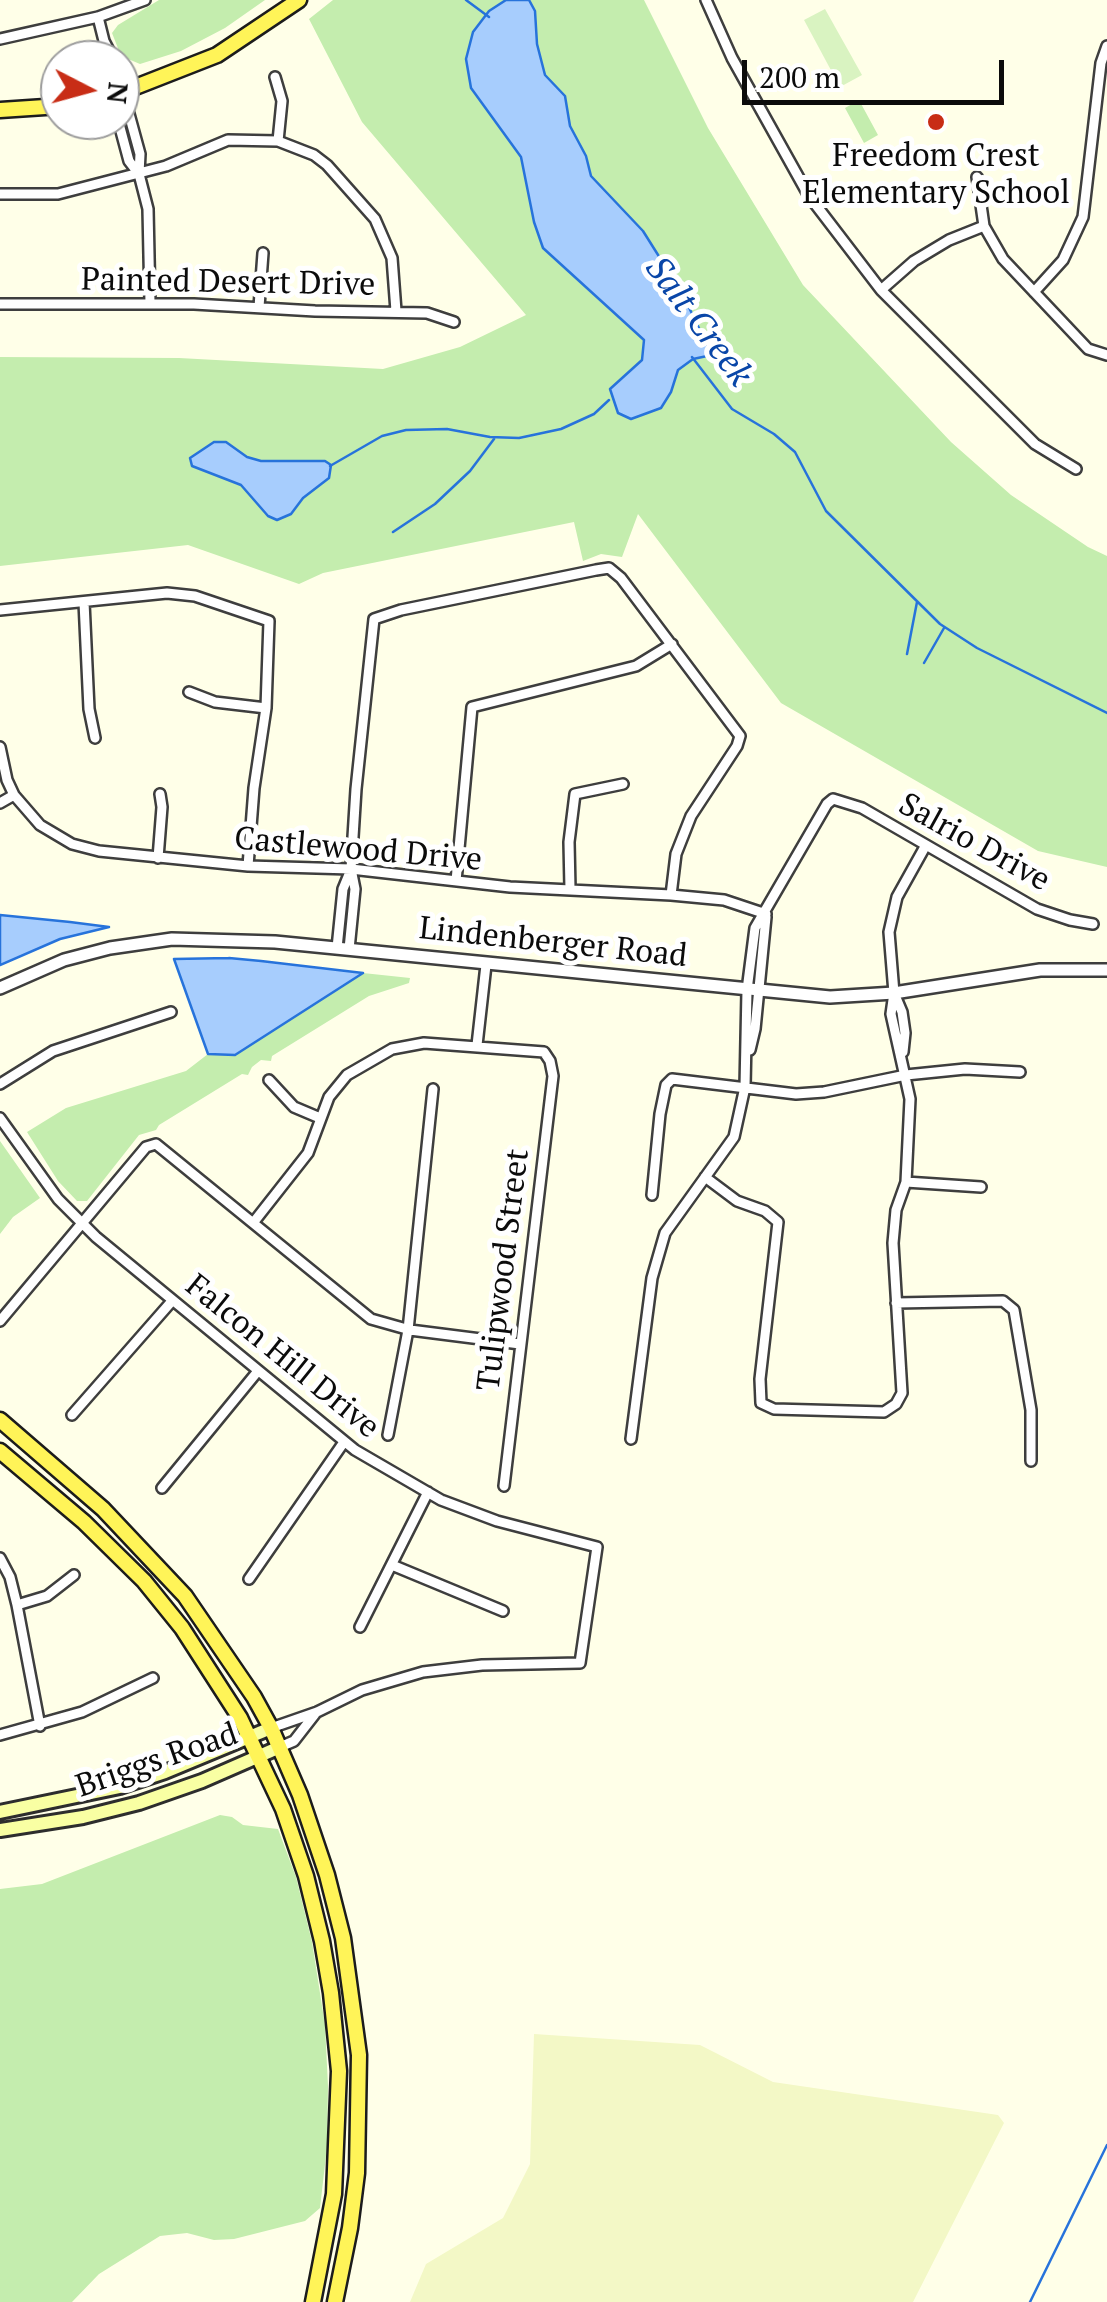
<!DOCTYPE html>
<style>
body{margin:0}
#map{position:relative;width:1107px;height:2302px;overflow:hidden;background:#ffffe8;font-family:"PT Serif",serif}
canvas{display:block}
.north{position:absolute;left:40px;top:40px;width:100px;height:100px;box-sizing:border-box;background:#fff;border:2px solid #9d9d9d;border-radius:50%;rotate:96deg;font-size:28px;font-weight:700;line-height:40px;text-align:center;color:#0b0b0b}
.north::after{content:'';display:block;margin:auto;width:35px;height:45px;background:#c82d16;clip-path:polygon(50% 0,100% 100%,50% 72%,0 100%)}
.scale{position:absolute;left:742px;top:60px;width:262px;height:45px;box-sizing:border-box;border:5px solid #0b0b0b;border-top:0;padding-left:12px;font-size:30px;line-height:35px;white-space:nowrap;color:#0b0b0b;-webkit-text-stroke:8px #fff;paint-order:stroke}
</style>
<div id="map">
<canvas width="1107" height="2302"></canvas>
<div class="north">N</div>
<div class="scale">200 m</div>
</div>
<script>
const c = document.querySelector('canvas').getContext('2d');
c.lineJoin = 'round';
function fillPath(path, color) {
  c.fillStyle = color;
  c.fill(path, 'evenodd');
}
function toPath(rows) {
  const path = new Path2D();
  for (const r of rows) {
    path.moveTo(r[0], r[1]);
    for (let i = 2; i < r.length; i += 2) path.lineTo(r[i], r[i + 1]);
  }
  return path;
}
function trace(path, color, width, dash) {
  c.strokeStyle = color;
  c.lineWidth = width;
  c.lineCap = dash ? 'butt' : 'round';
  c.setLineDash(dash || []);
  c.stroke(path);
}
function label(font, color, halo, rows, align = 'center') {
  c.font = font + ' "PT Serif",serif';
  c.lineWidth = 10;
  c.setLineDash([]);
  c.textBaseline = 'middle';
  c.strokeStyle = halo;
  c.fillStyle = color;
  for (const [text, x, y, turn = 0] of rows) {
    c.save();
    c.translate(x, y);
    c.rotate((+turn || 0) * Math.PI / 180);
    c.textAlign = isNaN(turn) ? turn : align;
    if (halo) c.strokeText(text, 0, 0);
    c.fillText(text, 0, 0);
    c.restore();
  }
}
const farmland = toPath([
 [534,2034,700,2045,773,2082,998,2115,1004,2123,913,2302,410,2302,426,2264,503,2218,530,2164]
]);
const green = toPath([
 [159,0,265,0,225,28,181,51,140,64,121,56,112,33,118,25],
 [333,0,644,0,708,128,803,285,951,442,1011,495,1088,547,1107,556,1107,867,1038,851,781,703,638,514,622,557,601,554,583,561,574,522,323,573,299,584,188,545,0,566,0,357,179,358,383,369,460,347,526,315,362,122,309,19],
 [859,100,878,135,864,143,845,108],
 [363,973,410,978,409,983,369,996,272,1056,271,1061,261,1060,252,1067,248,1075,242,1074,159,1125,156,1130,139,1135,87,1201,77,1201,58,1181,27,1132,66,1108,186,1071,208,1054,235,1055],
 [0,1141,40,1198,13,1217,0,1234],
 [220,1815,232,1817,243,1825,278,1829,296,1877,312,1942,325,2025,328,2086,327,2147,320,2208,305,2221,234,2239,214,2240,187,2233,160,2236,99,2274,72,2302,0,2302,0,1889,42,1884]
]);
const pitch = toPath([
 [825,9,862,75,840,87,804,20]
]);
const water = toPath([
 [506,0,529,0,535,11,537,44,545,75,565,96,570,126,586,156,591,176,643,231,682,293,712,355,693,359,678,370,671,392,661,408,631,419,618,413,610,389,642,360,644,340,543,248,534,222,521,157,471,88,466,59,473,32,489,11,506,0],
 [214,442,226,442,247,457,261,461,325,461,331,465,329,478,303,498,291,514,277,520,268,516,241,485,192,466,190,458,214,442],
 [0,915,70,922,109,927,60,939,0,965,0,915],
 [229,958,261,961,363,973,235,1055,208,1054,174,959,229,958]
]);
const stream = toPath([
 [466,0,489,17],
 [692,357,732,409,774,434,795,452,826,511,940,624,977,648,1107,713],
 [330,466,382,436,406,430,447,429,490,437,519,438,561,429,594,414,609,400],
 [393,532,435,504,470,471,494,439],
 [907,654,917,602],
 [924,663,944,628],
 [1030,2302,1107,2145]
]);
const minor = toPath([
 [706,0,732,58,809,196,881,290,1035,444,1076,469],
 [98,17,104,41,114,60],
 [0,39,98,17,145,0],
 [103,60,104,41],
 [275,77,282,101,278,141],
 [120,81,140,154,139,174,148,209,150,303],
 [118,120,129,161,139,174],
 [977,177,984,226,1003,259,1088,349,1107,355],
 [0,194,58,194,166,166,228,140,278,141,314,155,327,165,375,219,392,258,396,311],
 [881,290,914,261,949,240,984,226],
 [1034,292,1063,260,1083,217,1101,63,1107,46],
 [0,304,194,304,315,311,427,313,454,322],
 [259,307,263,253],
 [84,602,89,709,95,738],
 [0,610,167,593,195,596,269,621,266,708,254,788,248,866],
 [189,692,215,702,266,708],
 [0,747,7,780,14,795,40,825,72,844,99,851,248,866,351,869,510,887,671,895,724,900,766,914],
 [0,803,14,795],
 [158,858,162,807,160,794],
 [456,881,472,707,636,666,672,644],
 [570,889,569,842,575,794,623,784],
 [337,948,343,889,350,872],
 [349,949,355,889,351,869,356,789,374,619,401,610,596,570,609,568,621,578,740,736,737,746,691,816,676,854,671,895],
 [477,1045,486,965],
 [750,1050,755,1029,766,917],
 [903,1052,905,1033,902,1012,894,993,889,932,897,897,926,845],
 [269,1080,294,1107,320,1118],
 [0,1084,53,1051,171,1012],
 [0,1118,58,1199,96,1237,355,1450,441,1500,497,1521,597,1547,580,1663,482,1665,423,1672,362,1690,317,1712,271,1728],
 [705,1177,737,1201,765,1211,778,1222,760,1379,761,1403,774,1409,884,1412,896,1404,902,1393,893,1243,896,1210,906,1182,910,1099,891,1014,894,993],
 [906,1182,981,1187],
 [652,1195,660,1114,666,1085,672,1079,796,1094,824,1092,906,1075,965,1069,1020,1072],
 [253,1223,308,1153,329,1097,347,1075,392,1049,424,1043,544,1052,550,1061,553,1076,504,1486],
 [896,1303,1003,1301,1014,1310,1031,1410,1031,1461],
 [0,1321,146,1147,156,1144,371,1319,410,1330,520,1344],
 [72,1415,172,1301],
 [388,1435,408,1330,433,1089],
 [631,1439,652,1278,665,1233,734,1137,745,1087,747,990,755,928,827,804,833,799,862,808,1037,909,1070,920,1093,924],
 [162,1488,258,1371],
 [0,1558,10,1577,17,1605,40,1726],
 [392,1565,503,1611],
 [249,1579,344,1442],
 [17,1605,47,1596,74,1575],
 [360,1627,428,1492],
 [0,1735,82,1712,153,1678],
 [280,1747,294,1741,315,1714]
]);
const tertiary = toPath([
 [0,988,64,960,110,948,172,939,275,942,830,997,894,993,1040,970,1107,970]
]);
const secondary = toPath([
 [0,1812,120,1787,165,1772,271,1728],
 [0,1830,83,1817,139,1803,202,1781,280,1747]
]);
const primary = toPath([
 [120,93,217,55,299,0],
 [0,110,60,106],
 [0,1420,103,1509,185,1596,254,1697,271,1728,300,1795,327,1875,343,1938,359,2055,357,2173,350,2228,335,2302],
 [0,1451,84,1522,144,1581,182,1628,240,1718,283,1809,306,1876,322,1941,331,1993,339,2071,334,2194,313,2302]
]);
const markers = [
 [936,122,10,"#c82d16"]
];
const poiNames = [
 ["Freedom Crest",936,157],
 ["Elementary School",936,194]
];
const streetNames = [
 ["Painted Desert Drive",228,283,1],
 ["Salrio Drive",974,843,29],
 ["Castlewood Drive",358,850,5],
 ["Lindenberger Road",553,943,6],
 ["Tulipwood Street",504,1270,-83],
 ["Falcon Hill Drive",282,1357,39],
 ["Briggs Road",157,1761,-19]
];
const waterNames = [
 ["Salt Creek",698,322,53]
];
fillPath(farmland, '#f3f8c6');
fillPath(green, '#c4edae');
fillPath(pitch, '#d9f3c1');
fillPath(water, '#a7cdfd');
trace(water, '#2773db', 2.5);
trace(stream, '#2773db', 2.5);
trace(minor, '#3e3e3e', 14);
trace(tertiary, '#3e3e3e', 16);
trace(secondary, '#2d2d2d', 18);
trace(primary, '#1c1c1c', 19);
trace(minor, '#fff', 9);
trace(tertiary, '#fff', 11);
trace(secondary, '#f9ffa3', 12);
trace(primary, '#fff458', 14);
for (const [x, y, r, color] of markers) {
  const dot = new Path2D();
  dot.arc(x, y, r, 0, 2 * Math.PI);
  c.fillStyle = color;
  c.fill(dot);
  trace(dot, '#fff', 4);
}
label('32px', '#0b0b0b', '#fff', poiNames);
label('32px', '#0b0b0b', '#fff', streetNames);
label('italic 35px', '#0946a8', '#fff', waterNames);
</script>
